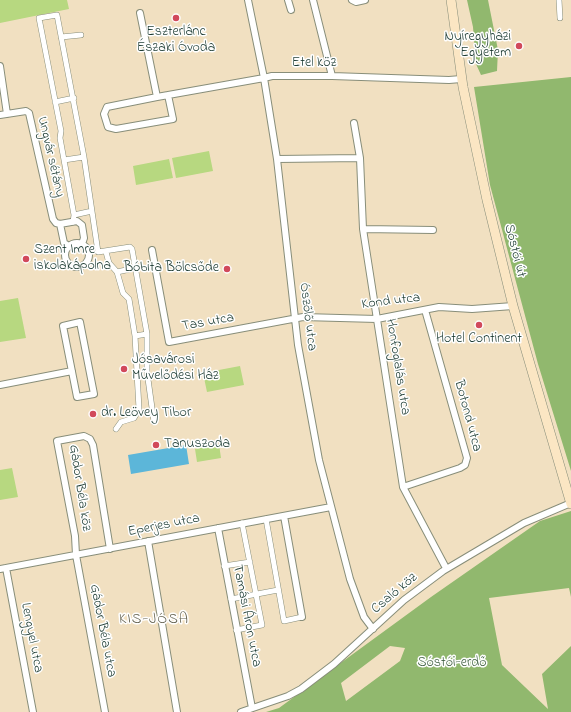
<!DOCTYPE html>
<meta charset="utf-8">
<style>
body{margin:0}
canvas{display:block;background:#f1e0c1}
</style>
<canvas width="571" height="712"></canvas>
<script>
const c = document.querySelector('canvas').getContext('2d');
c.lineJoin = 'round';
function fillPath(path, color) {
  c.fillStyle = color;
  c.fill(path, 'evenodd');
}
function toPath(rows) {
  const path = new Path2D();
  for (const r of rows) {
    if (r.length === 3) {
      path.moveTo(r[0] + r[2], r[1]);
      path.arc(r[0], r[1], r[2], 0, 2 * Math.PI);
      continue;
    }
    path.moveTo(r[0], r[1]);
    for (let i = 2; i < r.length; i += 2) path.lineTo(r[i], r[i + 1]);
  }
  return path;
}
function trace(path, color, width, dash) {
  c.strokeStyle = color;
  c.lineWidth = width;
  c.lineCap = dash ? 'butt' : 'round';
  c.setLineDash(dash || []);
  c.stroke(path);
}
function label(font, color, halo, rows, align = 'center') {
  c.font = font + ' "Indie Flower",sans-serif';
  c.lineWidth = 3;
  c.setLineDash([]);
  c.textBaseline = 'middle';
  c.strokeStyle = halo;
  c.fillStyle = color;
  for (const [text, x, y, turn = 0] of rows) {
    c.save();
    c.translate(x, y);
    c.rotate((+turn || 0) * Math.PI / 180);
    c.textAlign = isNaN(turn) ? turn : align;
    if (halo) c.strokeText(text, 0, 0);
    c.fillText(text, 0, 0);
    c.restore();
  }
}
const green = toPath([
 [0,0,67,0,69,9,0,23],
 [209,151,213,171,176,178,172,158],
 [169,159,173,178,136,185,133,166],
 [18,298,26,338,0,342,0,301],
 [240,366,244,385,207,392,203,373],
 [219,444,221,458,197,462,195,449],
 [12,468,18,497,0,500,0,470]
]);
const forest = toPath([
 [467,0,488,0,498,50,497,71,481,75,476,64,473,27],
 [571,77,571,471,538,364,490,185,474,87],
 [571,511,571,597,569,588,489,598,502,665,548,709,542,674,571,646,571,712,266,712,279,708,431,597,540,521],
 [390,646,405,648,400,661,346,701,341,683]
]);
const water = toPath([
 [186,445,189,464,131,474,128,455]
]);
const pedestrian = toPath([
 [559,0,560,18],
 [61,37,81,35],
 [55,102,74,98],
 [64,160,84,157],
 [74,215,92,211],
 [73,222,74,215,60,138,61,131,39,18,57,15,84,157,98,252,130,247,132,249,147,334,147,372,154,422],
 [106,252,109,263,117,272,123,293,129,299,135,336,139,409,134,418,121,422,116,429],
 [117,272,135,268],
 [135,336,147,334],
 [266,519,284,621,302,617],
 [224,566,250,562],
 [231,599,278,590],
 [236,630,262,625,242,523]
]);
const minor = toPath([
 [248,0,264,78,277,159,298,345,319,460,350,579,364,617,373,629],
 [288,0,291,10],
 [313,0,332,76],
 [352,0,356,2,365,0],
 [140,13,157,97],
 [0,66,7,114],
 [168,95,173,119,116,129,108,127,104,114,107,107,157,97,264,78,272,76,332,76,449,80,461,79],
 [0,115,26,111,29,113,53,219,56,223,60,224,77,221,82,225,84,238,82,244],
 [354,123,360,158],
 [277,159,360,158,363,229,403,487,446,568],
 [60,224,64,243,69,246],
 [363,229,433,230],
 [77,255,12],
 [152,250,169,342,303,317,377,319,439,307,472,309,513,306],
 [80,322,94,394,77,397,63,326,80,322],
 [0,385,72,371],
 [403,487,460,468,465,465,467,458,425,310],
 [284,516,302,617],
 [218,528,252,708],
 [148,541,177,712],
 [6,568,33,712],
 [0,569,331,507],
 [105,712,76,555,75,536,57,441,84,436,90,439,93,445,110,549],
 [241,712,288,696,301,689,334,664,404,600,443,571,524,523,571,503]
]);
const secondary = toPath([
 [451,0,463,87,487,200,513,306,571,504]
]);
const markers = [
 [176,18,4,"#d1495b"],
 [519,46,4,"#d1495b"],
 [26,259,4,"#d1495b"],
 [227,269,4,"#d1495b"],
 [479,325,4,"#d1495b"],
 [124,369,4,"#d1495b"],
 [93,414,4,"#d1495b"],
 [156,445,4,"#d1495b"]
];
const poiNames = [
 ["Eszterlánc",176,33,"center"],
 ["Északi Óvoda",176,49,"center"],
 ["Nyíregyházi",511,38,"right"],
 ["Egyetem",511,54,"right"],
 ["Szent Imre",34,251],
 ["iskolakápolna",34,267],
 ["Bóbita Bölcsőde",219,269,"right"],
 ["Hotel Continent",479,340,"center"],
 ["Jósavárosi",132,361],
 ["Művelődési Ház",132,377],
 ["dr. Leövey Tibor",101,414],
 ["Tanuszoda",164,445]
];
const streetNames = [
 ["Etel köz",314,64],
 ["Ungvár sétány",50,157,77],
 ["Sóstói út",514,251,76],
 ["Kond utca",391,302,-7],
 ["Ószőlő utca",307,317,83],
 ["Tas utca",208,323,-10],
 ["Honfoglalás utca",397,367,81],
 ["Botond utca",467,416,75],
 ["Gádor Béla köz",79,488,81],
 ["Eperjes utca",164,526,-11],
 ["Csaló köz",395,594,-40],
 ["Tamási Áron utca",246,616,79],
 ["Gádor Béla utca",102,631,79],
 ["Lengyel utca",31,638,79]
];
const parkNames = [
 ["Sóstói-erdő",452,664]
];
const neighbourhoodNames = [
 ["KIS-JÓSA",154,621]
];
fillPath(green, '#b7d880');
fillPath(forest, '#91b86e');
fillPath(water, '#5cb6d9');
trace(pedestrian, '#888e7a', 6);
trace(minor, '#888e7a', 8);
trace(secondary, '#888e7a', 10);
trace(pedestrian, '#fff', 5);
trace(minor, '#fff', 6);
trace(secondary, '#fbe6c3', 9);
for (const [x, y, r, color] of markers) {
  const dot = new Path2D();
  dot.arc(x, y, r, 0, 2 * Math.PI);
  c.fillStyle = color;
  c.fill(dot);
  trace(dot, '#fff', 1.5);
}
label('14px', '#1f3d34', '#fff', poiNames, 'left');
label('14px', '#1f3d34', '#fff', streetNames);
label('14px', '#456447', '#fff', parkNames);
c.letterSpacing = '1px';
label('15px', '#646250', '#fff', neighbourhoodNames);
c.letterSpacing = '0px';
</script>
